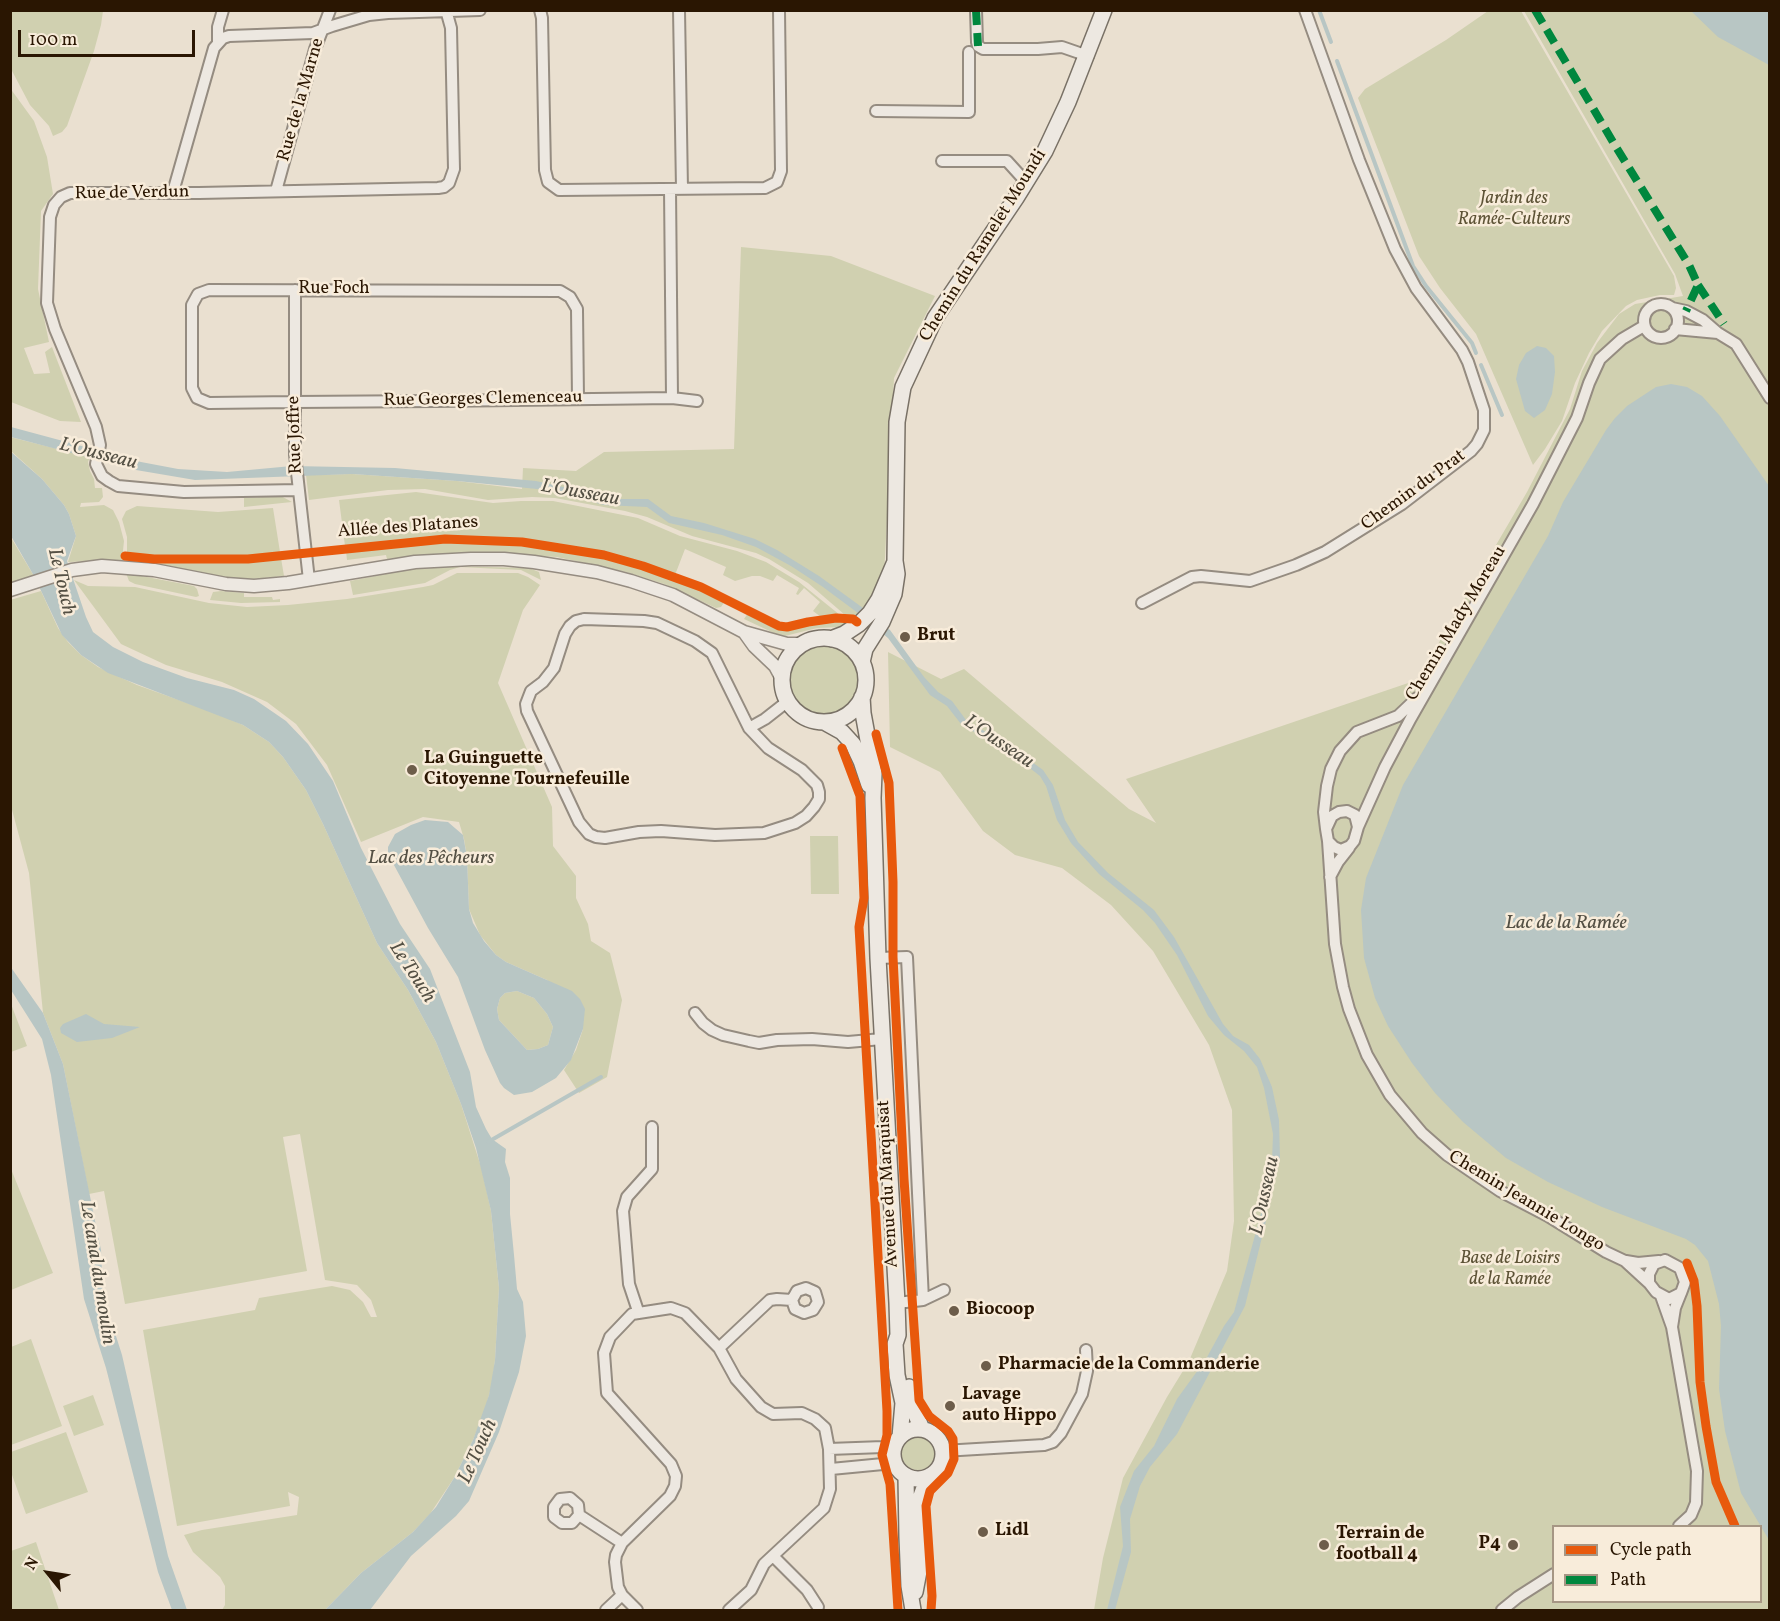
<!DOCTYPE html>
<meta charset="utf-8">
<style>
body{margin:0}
#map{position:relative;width:1780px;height:1621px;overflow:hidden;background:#eae0d0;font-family:Vollkorn,serif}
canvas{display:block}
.frame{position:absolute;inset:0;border:12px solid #2a1602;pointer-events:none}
.legend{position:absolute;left:1552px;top:1525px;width:210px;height:78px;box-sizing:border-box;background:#f8ecda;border:2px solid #a69684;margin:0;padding:8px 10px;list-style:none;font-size:18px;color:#2a1602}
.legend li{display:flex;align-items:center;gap:12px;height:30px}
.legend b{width:30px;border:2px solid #a69684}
.north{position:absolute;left:18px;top:1543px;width:60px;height:60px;-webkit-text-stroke:4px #f8ecda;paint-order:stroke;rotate:300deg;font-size:16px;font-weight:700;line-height:24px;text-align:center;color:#2a1602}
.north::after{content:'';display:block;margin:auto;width:21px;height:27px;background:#2a1602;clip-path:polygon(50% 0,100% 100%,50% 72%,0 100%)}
.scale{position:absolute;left:18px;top:30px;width:177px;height:27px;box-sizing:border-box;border:3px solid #2a1602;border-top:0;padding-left:8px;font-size:18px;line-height:21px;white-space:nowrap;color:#2a1602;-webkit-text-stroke:4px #f8ecda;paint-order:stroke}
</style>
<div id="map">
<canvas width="1780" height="1621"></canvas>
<div class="frame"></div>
<ul class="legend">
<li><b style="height:8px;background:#e8590c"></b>Cycle path</li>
<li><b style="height:8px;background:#00873e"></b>Path</li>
</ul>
<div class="north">N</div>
<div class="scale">100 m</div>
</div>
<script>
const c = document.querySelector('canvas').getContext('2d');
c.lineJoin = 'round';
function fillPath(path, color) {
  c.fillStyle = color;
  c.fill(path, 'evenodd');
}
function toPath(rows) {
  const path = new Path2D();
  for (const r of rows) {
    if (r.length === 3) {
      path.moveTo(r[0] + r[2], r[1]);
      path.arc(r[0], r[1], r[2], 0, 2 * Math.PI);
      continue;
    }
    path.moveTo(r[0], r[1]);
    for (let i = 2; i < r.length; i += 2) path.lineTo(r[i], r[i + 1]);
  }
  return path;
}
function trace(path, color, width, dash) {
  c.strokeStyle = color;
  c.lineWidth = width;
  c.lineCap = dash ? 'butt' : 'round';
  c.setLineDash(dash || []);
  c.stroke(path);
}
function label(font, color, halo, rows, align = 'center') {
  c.font = font + ' Vollkorn,serif';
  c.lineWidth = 5;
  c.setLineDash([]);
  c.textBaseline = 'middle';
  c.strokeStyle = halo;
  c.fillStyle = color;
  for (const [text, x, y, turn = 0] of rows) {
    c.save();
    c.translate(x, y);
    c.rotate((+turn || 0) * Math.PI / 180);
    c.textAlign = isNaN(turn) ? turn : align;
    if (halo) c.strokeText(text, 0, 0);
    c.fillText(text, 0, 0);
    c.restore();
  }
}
const green = toPath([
 [10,11,103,11,101,25,94,51,67,126,62,132,53,136,49,126,30,105,11,69],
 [1488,11,1521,11,1674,276,1676,288,1674,295,1660,295,1637,300,1626,306,1602,331,1589,353,1575,383,1562,421,1545,449,1533,465,1476,334,1440,288,1419,256,1358,98,1365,89,1446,40],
 [1524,11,1769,11,1769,1610,1094,1610,1103,1558,1123,1478,1167,1397,1189,1361,1227,1271,1234,1221,1232,1110,1209,1045,1153,951,1111,905,1062,868,1015,855,983,831,940,772,890,747,888,652,941,679,964,669,1129,809,1156,823,1126,779,1417,680,1527,492,1570,409,1582,371,1597,343,1619,314,1635,304,1683,296,1675,274],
 [1554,1526,1760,1526,1760,1602,1554,1602],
 [10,88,34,121,47,157,53,194,41,211,38,289,49,342,24,348,34,374,50,373,45,352,52,347,81,422,60,421,11,402],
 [741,247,831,256,935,296,894,378,883,597,863,608,858,615,845,615,808,583,769,559,756,553,692,536,647,517,625,511,555,498,532,497,488,500,425,489,388,490,309,500,306,475,352,474,457,481,522,489,523,468,576,471,604,452,734,449],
 [10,437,90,457,88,462,90,471,94,479,95,488,102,488,103,497,99,502,81,503,80,507,104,505,113,510,119,522,124,541,122,560,68,562,76,536,69,514,64,505,42,479,11,451],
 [416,492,493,503,521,501,553,501,638,518,680,536,737,551,766,562,799,582,840,615,821,617,813,611,820,602,804,588,798,595,796,594,799,588,777,575,773,581,760,576,752,576,735,581,723,575,726,567,685,549,675,575,622,557,568,546,527,540,443,537,345,546,339,500],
 [281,496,292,502,244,507,244,498],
 [137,506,218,512,273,508,280,552,235,557,162,557,127,553,127,537,122,519,126,511],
 [10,536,34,576,10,585],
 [453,542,507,543,552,548,614,560,686,583,725,601,721,607,716,608,664,584,626,572,557,557,473,552,387,559,386,555,347,560,346,551,417,543],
 [281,558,284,576,253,579,228,578,155,563,127,560,169,563,215,562],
 [451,566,529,568,539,572,541,580,521,570,460,567,450,570,425,583,353,595,350,581,411,569],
 [126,573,194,586,197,589,199,596,196,597,135,584,129,581],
 [457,573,518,573,528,577,540,585,523,610,498,683,552,807,553,846,576,876,576,898,588,924,591,941,610,953,622,1000,607,1077,579,1093,564,1070,576,1050,583,1029,547,980,506,962,496,955,480,935,469,909,467,857,464,839,459,822,423,817,361,842,327,765,296,724,267,702,222,682,166,665,121,644,74,580,88,586,135,587,209,603,247,607,288,605,347,599,423,587,433,585],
 [41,591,58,628,68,642,81,655,98,667,137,685,221,715,243,725,269,742,283,757,306,790,323,824,377,943,408,990,436,1042,461,1104,482,1170,491,1211,499,1288,495,1360,492,1384,485,1410,473,1440,454,1478,430,1514,413,1532,361,1573,325,1610,222,1610,225,1605,225,1586,220,1577,193,1552,184,1535,202,1530,297,1515,299,1497,288,1492,290,1506,177,1526,143,1330,255,1310,259,1298,332,1286,350,1290,363,1302,371,1317,377,1317,371,1300,357,1285,325,1280,300,1134,283,1137,307,1271,125,1304,104,1191,89,1194,63,1064,43,1013,29,873,11,806,10,600],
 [221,591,244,593,244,597,272,597,273,600,280,599,280,602,241,603,210,600,213,592],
 [748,613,782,629,835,620,843,620,849,623,840,627,817,628,785,636,776,634,744,619],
 [824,680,35],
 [810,836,838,836,839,894,811,894],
 [517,991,534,998,547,1014,553,1027,548,1045,538,1049,527,1050,499,1020,497,1009,500,998,505,993],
 [11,1004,27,1046,11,1052,10,1052],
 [11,1169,53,1273,11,1290,10,1290],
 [31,1339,62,1426,11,1445,11,1347],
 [93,1395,104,1425,74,1436,63,1406],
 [66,1432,88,1492,26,1514,11,1472,11,1452],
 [918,1453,17],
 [36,1542,59,1610,11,1610,11,1551]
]);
const water = toPath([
 [1691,11,1769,11,1769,65,1718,37],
 [1537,346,1546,348,1554,356,1555,372,1552,394,1545,410,1534,418,1525,411,1516,379,1519,365,1526,353],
 [1671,384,1687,387,1702,396,1720,416,1769,486,1769,1540,1741,1493,1725,1431,1719,1389,1721,1326,1719,1304,1708,1261,1695,1245,1686,1239,1602,1207,1548,1182,1506,1158,1463,1122,1435,1093,1412,1063,1388,1026,1375,998,1364,958,1361,910,1366,878,1403,785,1548,536,1563,502,1606,430,1615,418,1627,406,1656,387],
 [11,427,141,462,178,469,227,472,292,466,395,468,536,481,568,488,610,499,648,499,671,516,704,523,755,539,777,550,819,576,863,608,890,630,924,677,938,692,952,701,966,720,1017,751,1043,770,1053,785,1065,820,1078,842,1108,873,1154,910,1174,937,1223,1024,1233,1036,1249,1045,1260,1059,1272,1087,1279,1120,1280,1158,1274,1181,1268,1194,1266,1221,1245,1306,1177,1434,1150,1467,1140,1486,1130,1519,1131,1552,1115,1610,1107,1610,1123,1546,1120,1507,1134,1471,1154,1446,1177,1399,1206,1359,1224,1326,1234,1312,1263,1206,1264,1189,1272,1162,1273,1134,1264,1088,1257,1067,1244,1051,1224,1035,1208,1016,1177,955,1155,923,1143,910,1099,874,1071,843,1057,820,1046,786,1040,776,1017,758,961,724,947,706,930,695,888,638,858,613,823,587,791,566,756,547,722,535,669,523,647,507,604,505,547,490,457,481,352,474,195,480,136,470,11,437],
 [10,451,42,479,64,505,69,514,76,536,67,561,86,617,93,632,113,647,143,662,187,678,234,690,254,699,286,721,308,744,333,781,361,848,400,924,430,969,470,1072,476,1107,486,1129,492,1139,506,1149,505,1162,510,1178,510,1214,514,1255,517,1289,523,1302,526,1336,519,1372,499,1432,469,1501,456,1516,411,1556,370,1610,325,1610,361,1573,413,1532,436,1507,454,1478,473,1440,489,1395,495,1360,499,1288,491,1211,476,1148,461,1104,436,1042,408,990,377,943,323,824,306,790,283,757,269,742,243,725,108,673,81,655,62,635,34,576,11,536],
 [425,820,448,822,463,835,467,857,469,909,473,923,484,941,496,955,506,962,572,991,580,999,585,1009,583,1029,571,1060,556,1078,532,1092,514,1095,504,1088,500,1083,485,1050,458,977,428,928,388,854,388,847,395,834,411,825],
 [517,991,534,998,547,1014,553,1027,548,1045,538,1049,527,1050,499,1020,497,1009,500,998,505,993],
 [10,966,43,1013,63,1064,101,1250,103,1295,122,1355,168,1556,187,1610,172,1610,158,1572,106,1368,84,1299,51,1075,42,1039,11,990],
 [86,1014,104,1024,140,1027,112,1038,77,1042,61,1033,60,1028,63,1024]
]);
const stream = toPath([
 [1319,10,1331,42],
 [1337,61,1413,266,1426,286,1472,343,1476,353],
 [1481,365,1502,415],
 [488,1142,601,1077]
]);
const minor = toPath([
 [540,10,542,18,545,170,548,182,559,190,765,188,777,182,781,171,779,10],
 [679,10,682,189],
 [976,10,977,42,978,46,983,49,1038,49,1062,47,1088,56],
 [218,42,218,27,223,10],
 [876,111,969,112,969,52],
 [942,161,1007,161,1026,182],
 [276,191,315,49,330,10],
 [173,192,214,48,223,38,229,36,313,33,332,26,369,15,388,13,480,10],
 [295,290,295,455,309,580],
 [1661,321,17],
 [1672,308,1686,311,1703,320,1718,333,1736,344,1770,398],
 [1675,329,1718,333],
 [672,398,697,401],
 [578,399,577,309,570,297,560,291,209,290,198,294,192,305,192,388,197,398,209,403,295,402,436,401,672,398,670,189],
 [299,490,184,492,118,486,109,481,102,476,96,464,100,445,96,427,55,329,47,303,50,217,54,205,61,197,70,193,199,193,438,188,444,187,449,183,454,169,451,28,446,10],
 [1142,603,1192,577,1201,576,1250,581,1296,565,1325,552,1402,504,1471,451,1477,444,1484,430,1484,410,1468,362,1462,350,1416,288,1395,249,1359,160,1305,10],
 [584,619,644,621,657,623,695,641,712,653,749,728,768,748,802,770,817,785,819,792,819,799,814,807,806,816,795,823,764,833,715,835,661,831,639,832,605,838,596,837,589,834,579,822,527,711,526,704,531,691,543,682,554,668,565,634,570,626,576,621,584,619],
 [749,728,765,719,788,701],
 [1347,811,1355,815,1358,827,1354,841,1350,846,1341,850,1334,847,1328,841,1326,829,1332,816,1339,812,1347,811],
 [1358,827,1385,767,1411,718,1533,504,1577,418,1589,383,1600,359,1622,339,1644,326],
 [1326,829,1324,812,1327,786,1331,769,1340,751,1357,732,1398,716,1417,698],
 [1328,841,1335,944,1343,987,1349,1009,1367,1055,1390,1095,1422,1133,1447,1155,1500,1191,1548,1216,1606,1252,1625,1261,1649,1283],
 [1330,877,1338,862,1349,848],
 [878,958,907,957,923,1300],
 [695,1013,703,1023,712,1030,723,1035,749,1041,759,1043,777,1040,812,1039,848,1042,882,1039],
 [1665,1260,1680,1268,1685,1282,1681,1293,1669,1299,1656,1292,1649,1283,1649,1274,1654,1264,1665,1260],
 [1626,1261,1638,1263,1659,1261],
 [1661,1296,1672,1327,1697,1471,1696,1503,1691,1515,1679,1526],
 [897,1303,923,1300,944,1290],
 [638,1311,629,1284,623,1211,627,1197,652,1169,652,1127],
 [1672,1327,1675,1308,1681,1293],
 [719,1348,770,1300,777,1299,792,1300,795,1309,804,1313,813,1310,818,1302,815,1292,806,1288,797,1291,792,1300],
 [829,1449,883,1447,896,1443],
 [943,1451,1044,1445,1053,1442,1061,1433,1082,1394,1087,1371,1086,1350],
 [831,1469,883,1464,896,1466],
 [579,1515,572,1523,562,1523,554,1517,554,1507,560,1499,570,1498,578,1505,579,1515,622,1543],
 [773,1556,807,1590,818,1607],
 [606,1610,622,1595],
 [637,1610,622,1595,618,1587,615,1562,616,1555,622,1543,670,1496,675,1486,676,1476,671,1464,607,1393,604,1353,610,1337,632,1314,671,1308,685,1313,719,1348,736,1379,761,1407,773,1414,802,1413,815,1419,825,1428,829,1449,830,1489,824,1508,764,1564,751,1590,729,1610],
 [1502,1610,1518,1597,1554,1574]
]);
const tertiary = toPath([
 [10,590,72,570,102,566,154,570,226,584,254,586,288,583,415,562,471,559,504,559,534,562,597,572,631,581,673,595,744,632,787,644,801,644],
 [744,632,754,646,775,666,782,679]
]);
const secondary = toPath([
 [824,680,42],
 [831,639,844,634,859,624,870,613,879,599,894,564],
 [862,662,865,649,882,622,894,594,897,574,895,561,897,422,903,387,935,318,1016,198,1045,151,1068,102,1104,10],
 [862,697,863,713,874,773,873,798,878,958,897,1303,898,1335,895,1344,897,1375,903,1403,900,1437],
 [824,722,842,732,853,744,861,761,869,785],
 [909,1387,913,1408,922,1429],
 [918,1454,25],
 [906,1476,907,1537,909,1586,913,1610],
 [915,1592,919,1571,918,1504,928,1477]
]);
const quiet = toPath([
 [976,10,978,46],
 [1535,10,1613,142,1689,265,1698,285,1686,311],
 [1698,285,1724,324]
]);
const cycleway = toPath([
 [125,556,154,559,248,559,445,539,522,542,604,555,643,566,701,587,779,626,787,627,808,622,836,618,853,619,857,622],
 [876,734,889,783,893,882,893,957,904,1179,919,1400,929,1416,948,1431,953,1439,954,1459,948,1473,930,1491,926,1506,932,1596,931,1610],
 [842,748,860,796,864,898,859,927,887,1411,887,1435,882,1455,890,1484,898,1610],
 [1687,1263,1694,1281,1697,1306,1700,1382,1706,1426,1716,1482,1735,1526]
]);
const markers = [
 [905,637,6,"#6d5d4a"],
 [412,770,6,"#6d5d4a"],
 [954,1311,6,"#6d5d4a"],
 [986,1366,6,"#6d5d4a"],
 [950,1406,6,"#6d5d4a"],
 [983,1532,6,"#6d5d4a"],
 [1324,1545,6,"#6d5d4a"],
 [1513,1545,6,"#6d5d4a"]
];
const streetNames = [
 ["Rue de la Marne",302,100,-74],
 ["Rue de Verdun",132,194,-1],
 ["Chemin du Ramelet Moundi",984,246,-58],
 ["Rue Foch",334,290],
 ["Rue Georges Clemenceau",483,400,-1],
 ["Rue Joffre",296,435,-92],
 ["Chemin du Prat",1414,491,-36],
 ["Allée des Platanes",408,528,-4],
 ["Chemin Mady Moreau",1457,624,-59],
 ["Avenue du Marquisat",889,1184,-93],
 ["Chemin Jeannie Longo",1526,1202,31]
];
const parkNames = [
 ["Jardin des",1514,200],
 ["Ramée-Culteurs",1514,221],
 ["Base de Loisirs",1510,1260],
 ["de la Ramée",1510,1281]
];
const poiNames = [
 ["Brut",917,637],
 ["La Guinguette",424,760],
 ["Citoyenne Tournefeuille",424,781],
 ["Biocoop",966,1311],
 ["Pharmacie de la Commanderie",998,1366],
 ["Lavage",962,1396],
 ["auto Hippo",962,1417],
 ["Lidl",995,1532],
 ["Terrain de",1336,1535],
 ["football 4",1336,1556],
 ["P4",1501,1545,"right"]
];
const waterNames = [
 ["L'Ousseau",98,455,14],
 ["L'Ousseau",580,494,10],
 ["Le Touch",60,582,77],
 ["L'Ousseau",998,743,34],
 ["Lac des Pêcheurs",431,859],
 ["Lac de la Ramée",1566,924],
 ["Le Touch",411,973,57],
 ["L'Ousseau",1266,1196,-78],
 ["Le canal du moulin",96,1273,81],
 ["Le Touch",479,1452,-66]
];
fillPath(green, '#d0d0b0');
fillPath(water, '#b8c6c4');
trace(stream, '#b8c6c4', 4);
trace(minor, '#958c81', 14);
trace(tertiary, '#958c81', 15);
trace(secondary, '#797166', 18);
trace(minor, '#ede8e1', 10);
trace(tertiary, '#ede8e1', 12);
trace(secondary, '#ede8e1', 15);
trace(quiet, '#00873e', 8, [15, 8]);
trace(cycleway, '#e8590c', 9);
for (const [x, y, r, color] of markers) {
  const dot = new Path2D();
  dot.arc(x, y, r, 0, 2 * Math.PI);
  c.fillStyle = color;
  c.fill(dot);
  trace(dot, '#f8ecda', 2);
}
label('18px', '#2a1602', '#f8ecda', streetNames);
label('italic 18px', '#5d5336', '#f8ecda', parkNames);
label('bold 18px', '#2a1602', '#f8ecda', poiNames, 'left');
label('italic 20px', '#545044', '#f8ecda', waterNames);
</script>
